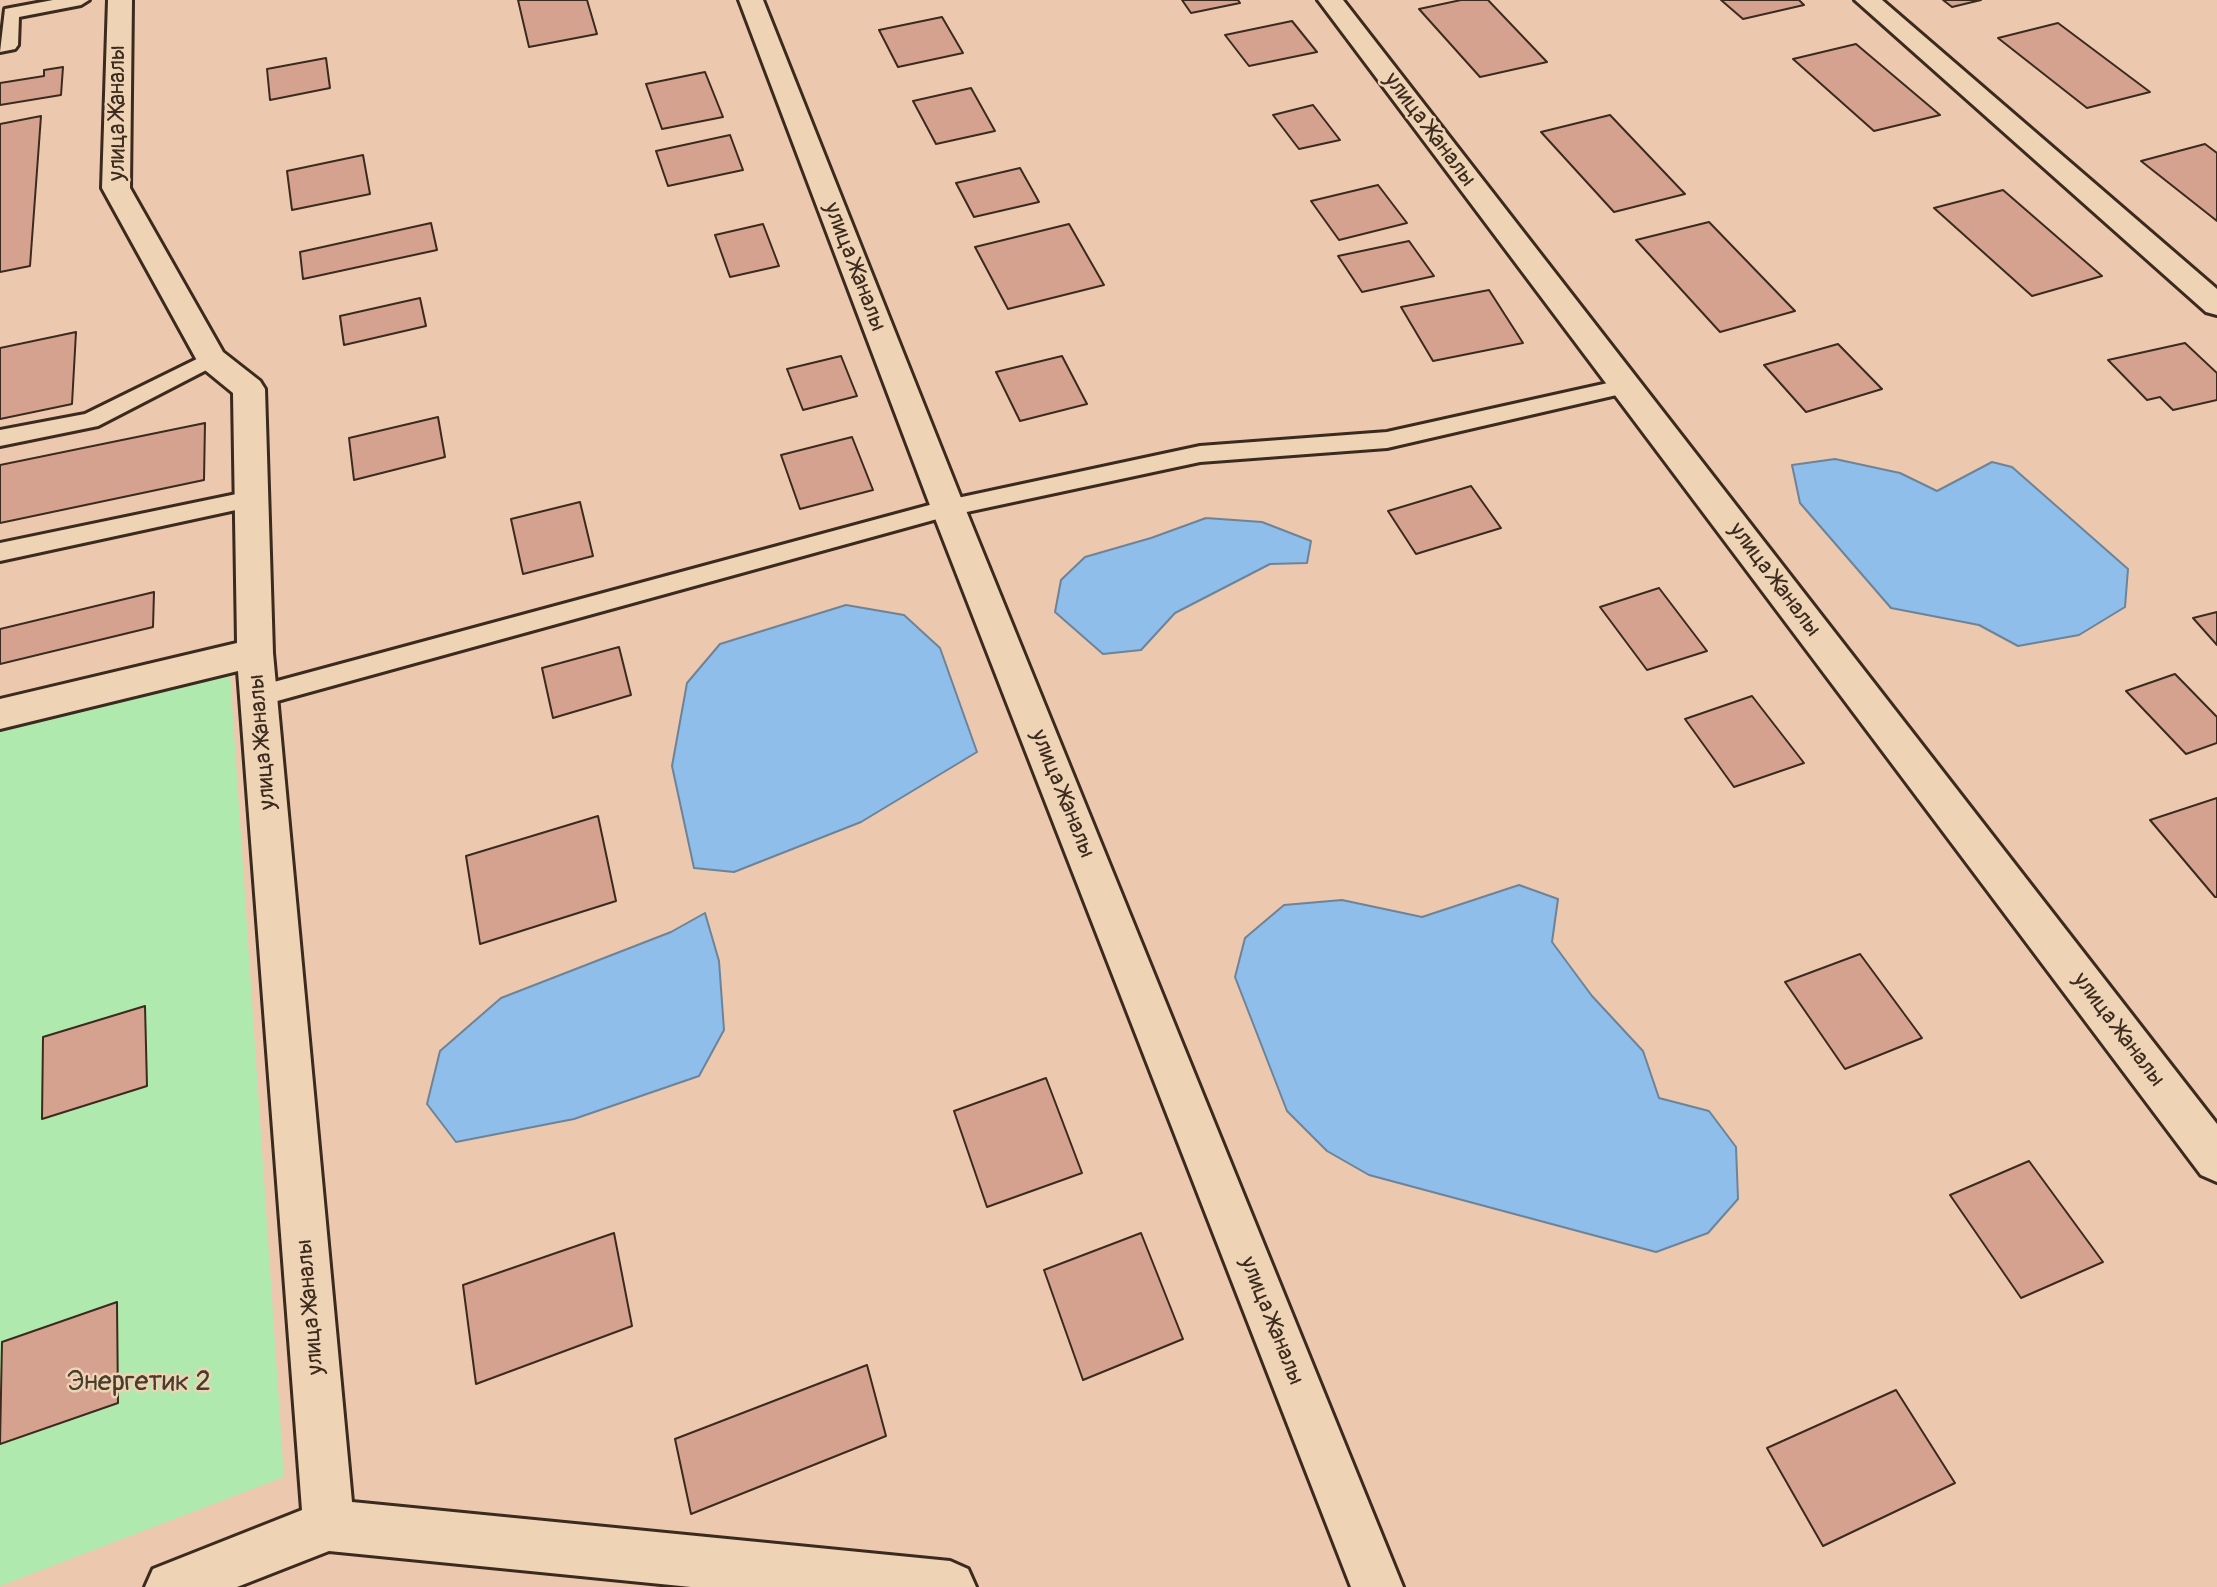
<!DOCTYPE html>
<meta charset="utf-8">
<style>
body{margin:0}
canvas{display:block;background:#ecc8ae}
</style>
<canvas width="2217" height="1587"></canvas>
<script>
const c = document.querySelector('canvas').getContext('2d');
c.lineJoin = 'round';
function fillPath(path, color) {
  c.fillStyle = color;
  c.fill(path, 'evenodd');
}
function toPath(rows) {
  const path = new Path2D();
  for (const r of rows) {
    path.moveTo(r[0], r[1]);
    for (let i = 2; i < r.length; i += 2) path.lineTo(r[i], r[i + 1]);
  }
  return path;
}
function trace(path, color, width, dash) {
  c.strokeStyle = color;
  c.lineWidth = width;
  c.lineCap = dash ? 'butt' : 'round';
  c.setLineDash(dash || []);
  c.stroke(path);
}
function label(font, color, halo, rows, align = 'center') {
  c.font = font + ' Pangolin,sans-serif';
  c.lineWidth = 5;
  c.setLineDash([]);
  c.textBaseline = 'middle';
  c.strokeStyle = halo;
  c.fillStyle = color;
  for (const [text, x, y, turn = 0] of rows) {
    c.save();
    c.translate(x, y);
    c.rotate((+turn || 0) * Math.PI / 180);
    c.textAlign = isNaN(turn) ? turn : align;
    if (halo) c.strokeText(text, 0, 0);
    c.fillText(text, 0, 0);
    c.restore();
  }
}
const green = toPath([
 [230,673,284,1477,0,1586,0,725]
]);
const water = toPath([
 [1835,459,1900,473,1937,491,1992,462,2012,467,2128,569,2125,607,2079,635,2018,646,1979,625,1891,608,1800,503,1792,465,1835,459],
 [1206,518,1262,522,1311,541,1307,563,1270,564,1175,613,1141,650,1103,654,1055,612,1061,580,1085,557,1151,538,1206,518],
 [846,605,904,615,940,648,977,752,861,822,734,872,694,868,672,766,687,683,720,644,846,605],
 [1519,885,1558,899,1552,942,1592,996,1643,1051,1659,1098,1709,1111,1736,1147,1738,1199,1708,1233,1656,1252,1369,1175,1327,1151,1287,1111,1235,977,1245,938,1284,905,1342,900,1422,917,1519,885],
 [705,913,719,961,724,1030,699,1076,574,1119,456,1142,427,1104,440,1051,501,998,671,932,705,913]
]);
const building = toPath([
 [518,0,587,0,597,34,529,47,518,0],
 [1182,0,1238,0,1240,3,1191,13,1182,0],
 [1461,0,1488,0,1547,62,1480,77,1419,9,1461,0],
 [1721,0,1799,0,1804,5,1743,19,1721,0],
 [1943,0,1981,0,1952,7,1943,0],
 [942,17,963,53,898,67,879,30,942,17],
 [1292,21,1317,52,1249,66,1225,35,1292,21],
 [2058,23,2150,92,2087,108,1998,38,2058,23],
 [1856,44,1940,115,1874,131,1793,59,1856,44],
 [326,58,330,88,270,100,267,69,326,58],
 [63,67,61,95,0,105,0,83,44,76,44,70,63,67],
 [705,72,723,117,662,129,646,84,705,72],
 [971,88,995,131,936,144,913,101,971,88],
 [1313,105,1340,140,1299,149,1273,115,1313,105],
 [1610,115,1685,194,1614,212,1541,132,1610,115],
 [41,116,30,266,0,272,0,124,41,116],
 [730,135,743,170,668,186,656,151,730,135],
 [2205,144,2217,153,2217,221,2141,161,2205,144],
 [363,155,370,194,292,210,287,171,363,155],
 [1020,168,1039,202,974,217,956,183,1020,168],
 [1378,185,1407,223,1339,240,1311,201,1378,185],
 [2003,190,2102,276,2032,296,1934,208,2003,190],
 [1709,222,1795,311,1720,332,1636,240,1709,222],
 [431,223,437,250,303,279,300,252,431,223],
 [763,224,779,266,730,277,715,235,763,224],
 [1069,224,1104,285,1008,309,975,247,1069,224],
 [1409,241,1434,276,1362,292,1338,256,1409,241],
 [1489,290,1523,343,1433,361,1401,307,1489,290],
 [420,298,426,326,344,345,340,316,420,298],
 [76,332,72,404,0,419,0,348,76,332],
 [2185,343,2217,373,2217,400,2173,410,2160,397,2147,400,2108,360,2185,343],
 [1838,344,1882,389,1806,412,1764,365,1838,344],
 [841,356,857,396,803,410,787,369,841,356],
 [1062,356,1087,404,1020,421,996,372,1062,356],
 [438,417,445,457,354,480,349,438,438,417],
 [205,423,204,480,0,523,0,465,205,423],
 [852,437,873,490,800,509,781,455,852,437],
 [1471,486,1501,528,1416,554,1388,511,1471,486],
 [580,502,593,556,523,574,511,519,580,502],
 [1659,588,1707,651,1647,670,1600,607,1659,588],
 [154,592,153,627,0,664,0,629,154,592],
 [2217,612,2217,645,2193,618,2217,612],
 [619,647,631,695,553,718,542,668,619,647],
 [2175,674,2217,717,2217,743,2186,754,2126,691,2175,674],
 [1752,696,1804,763,1734,787,1685,719,1752,696],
 [2217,798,2217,897,2215,897,2150,820,2217,798],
 [598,816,616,901,480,944,466,856,598,816],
 [1860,954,1922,1038,1845,1069,1785,982,1860,954],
 [145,1006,147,1086,42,1119,43,1037,145,1006],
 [1046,1078,1082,1173,987,1207,954,1111,1046,1078],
 [2029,1161,2103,1262,2021,1298,1950,1195,2029,1161],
 [614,1233,632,1326,476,1384,463,1285,614,1233],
 [1141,1233,1183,1339,1083,1380,1044,1270,1141,1233],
 [117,1302,118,1403,0,1444,2,1342,117,1302],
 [867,1365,886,1436,691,1514,675,1439,867,1365],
 [1896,1390,1955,1483,1823,1546,1767,1448,1896,1390]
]);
const lane = toPath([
 [53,0,89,0,81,5,19,17,18,45,15,49,0,52,5,9,53,0],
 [211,352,218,354,222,359,218,364,98,426,0,446,0,430,85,414,211,352],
 [1626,379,1634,381,1637,386,1634,391,1387,448,1200,462,948,516,259,706,250,703,246,696,250,689,259,686,948,500,1200,446,1387,432,1626,379],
 [251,491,259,493,262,499,259,505,0,561,0,543,251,491]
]);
const street = toPath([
 [108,0,132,0,130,188,223,352,260,381,265,389,273,653,352,1502,950,1561,968,1569,976,1587,691,1587,329,1551,237,1587,145,1587,153,1569,302,1510,238,671,0,729,0,699,237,643,233,393,200,366,102,188,108,0],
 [739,0,763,0,965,508,1403,1587,1351,1587,931,508,739,0],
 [1318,0,1343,0,2217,1124,2217,1182,2201,1175,1318,0],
 [1855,0,1882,0,2217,289,2217,315,2206,312,1855,0]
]);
const streetNames = [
 ["улица Жаналы",118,113,-90],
 ["улица Жаналы",1429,130,53],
 ["улица Жаналы",854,267,69],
 ["улица Жаналы",1774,580,53],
 ["улица Жаналы",263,742,-95],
 ["улица Жаналы",1062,794,68],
 ["улица Жаналы",2118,1030,53],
 ["улица Жаналы",311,1307,-95],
 ["улица Жаналы",1271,1321,68]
];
const nearParknames = [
 ["Энергетик 2",139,1383]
];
fillPath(green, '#b0e9ad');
fillPath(water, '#8ebee9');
trace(water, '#6d8398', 2);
fillPath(building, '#d5a290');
trace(building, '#3b2a1e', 2);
trace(lane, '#3b2a1e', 6);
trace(street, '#3b2a1e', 6);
fillPath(lane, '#eed3b5');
fillPath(street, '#eed3b5');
label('23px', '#3b2a1e', '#eed3b5', streetNames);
label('28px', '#473d2c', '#eed3b5', nearParknames);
</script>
